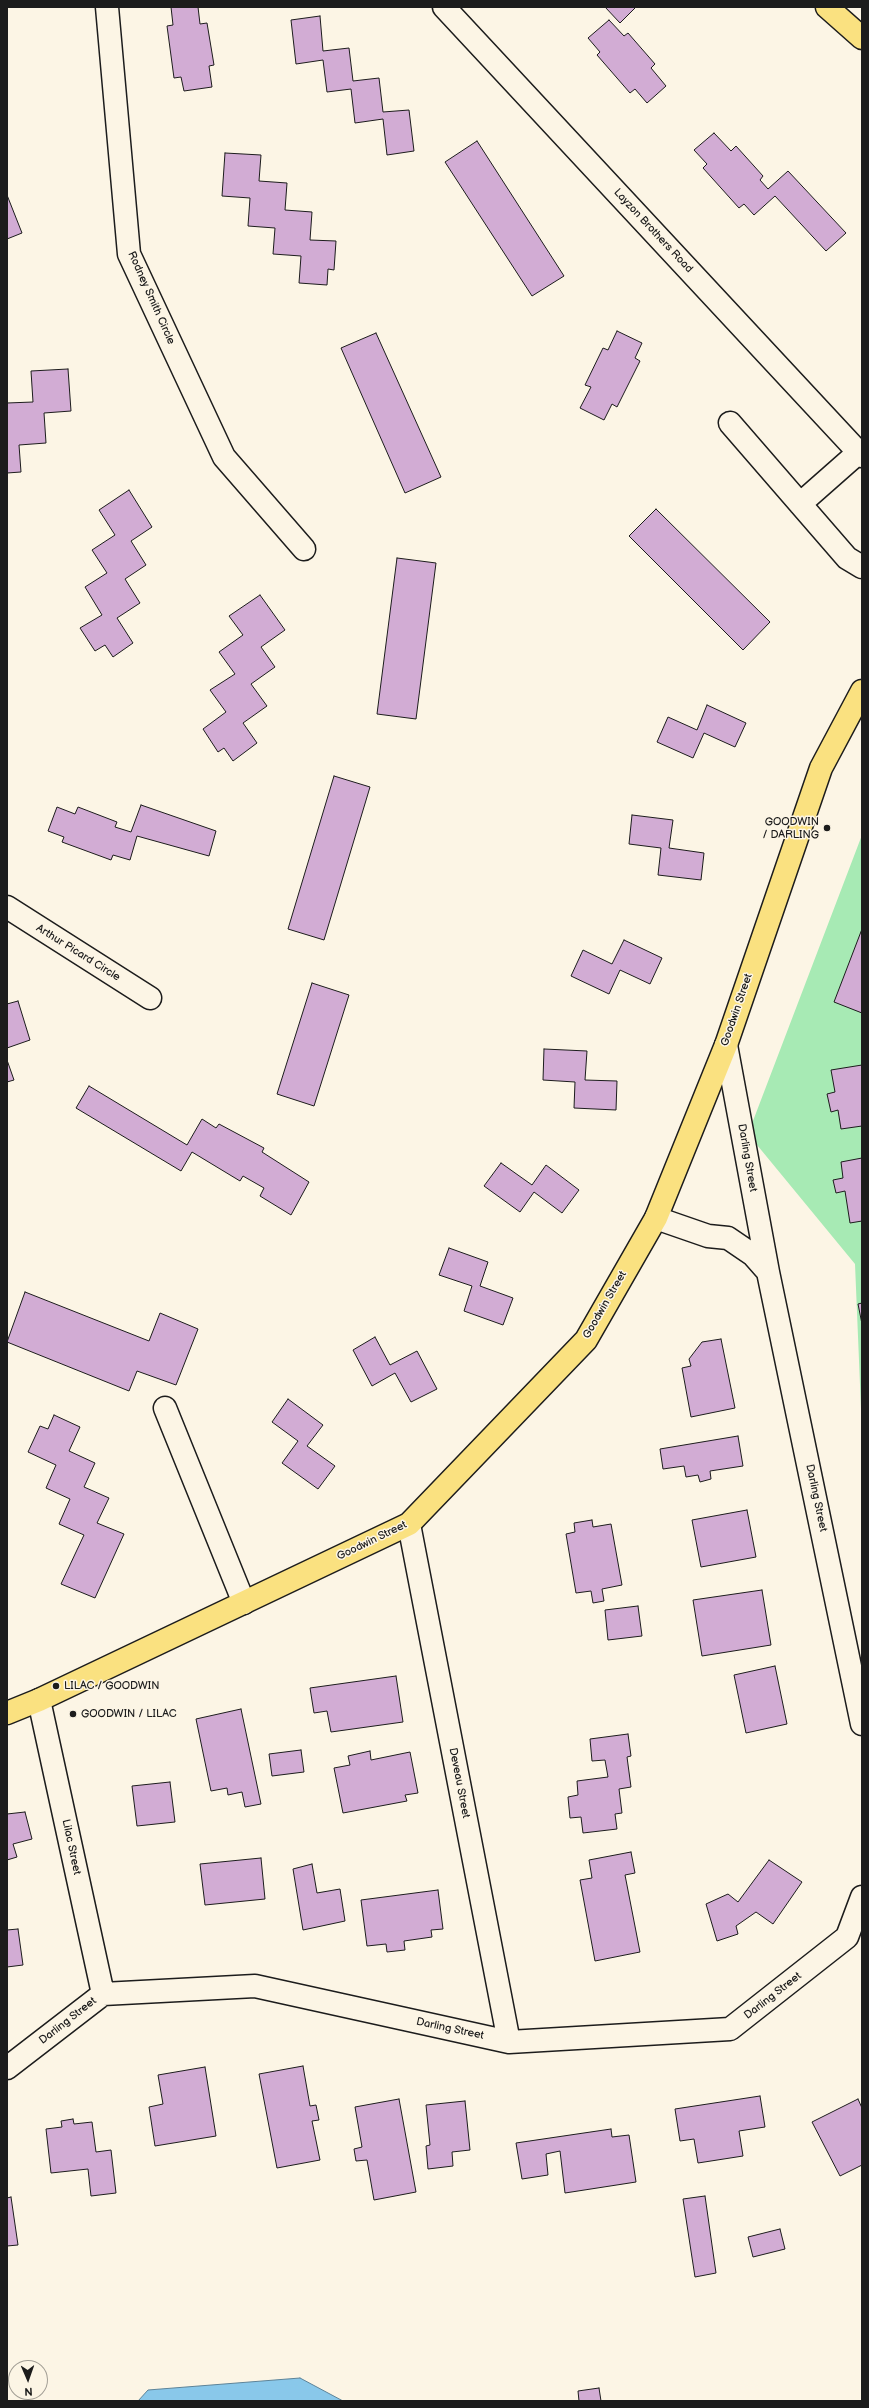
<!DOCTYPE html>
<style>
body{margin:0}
#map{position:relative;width:869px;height:2408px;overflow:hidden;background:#fcf5e5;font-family:"Balsamiq Sans",sans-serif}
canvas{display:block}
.frame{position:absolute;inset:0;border:8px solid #1c1c1c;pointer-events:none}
.north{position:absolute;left:8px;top:2360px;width:40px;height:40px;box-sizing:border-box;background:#fcf5e5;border:1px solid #a29e95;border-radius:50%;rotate:178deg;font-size:11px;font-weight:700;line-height:16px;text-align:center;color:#1c1c1c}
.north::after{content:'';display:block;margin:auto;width:14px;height:18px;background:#1c1c1c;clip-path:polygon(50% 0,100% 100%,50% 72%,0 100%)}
</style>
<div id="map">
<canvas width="869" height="2408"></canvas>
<div class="frame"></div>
<div class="north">N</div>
</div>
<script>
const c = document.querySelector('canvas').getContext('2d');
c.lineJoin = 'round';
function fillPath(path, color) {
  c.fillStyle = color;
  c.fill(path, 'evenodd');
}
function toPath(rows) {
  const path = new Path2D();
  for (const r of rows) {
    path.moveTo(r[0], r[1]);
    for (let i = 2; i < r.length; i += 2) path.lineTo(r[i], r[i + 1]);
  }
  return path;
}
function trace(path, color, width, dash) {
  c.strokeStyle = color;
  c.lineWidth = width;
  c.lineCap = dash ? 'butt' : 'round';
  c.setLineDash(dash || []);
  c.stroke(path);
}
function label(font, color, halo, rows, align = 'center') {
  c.font = font + ' "Balsamiq Sans",sans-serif';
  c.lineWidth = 3;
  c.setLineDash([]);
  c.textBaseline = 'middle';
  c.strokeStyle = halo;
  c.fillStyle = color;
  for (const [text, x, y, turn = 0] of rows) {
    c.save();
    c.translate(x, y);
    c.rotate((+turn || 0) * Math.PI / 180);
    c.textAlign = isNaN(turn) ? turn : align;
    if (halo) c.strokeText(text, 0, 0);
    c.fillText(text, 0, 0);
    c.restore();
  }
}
const green = toPath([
 [862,835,862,1433,855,1264,748,1134]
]);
const water = toPath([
 [300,2378,343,2401,138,2401,148,2390,300,2378]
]);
const building = toPath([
 [171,7,198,7,200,24,207,23,214,65,209,66,212,87,184,91,181,77,174,78,167,26,173,25,171,7],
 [605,7,636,7,620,23,605,7],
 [320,16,323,51,349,48,353,81,379,78,383,112,409,110,414,151,387,155,383,119,355,123,351,89,327,92,323,60,296,64,291,20,320,16],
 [609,20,624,36,628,33,655,64,651,68,666,86,647,103,635,89,630,93,597,55,600,52,588,38,609,20],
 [714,133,731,151,736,146,763,176,760,180,768,189,788,171,846,233,826,251,775,196,754,215,744,204,739,208,703,168,707,164,694,150,714,133],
 [477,141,564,276,532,296,445,162,477,141],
 [225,153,261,155,259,181,287,183,285,210,312,212,310,240,336,241,334,270,328,269,327,285,299,283,301,256,273,254,275,228,248,226,250,198,222,196,225,153],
 [7,195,22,233,7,239,7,195],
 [617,331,642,343,635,358,640,361,617,407,612,404,604,420,580,408,591,387,585,385,603,348,608,350,617,331],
 [376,333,441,477,405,493,341,348,376,333],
 [68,369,71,411,44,413,46,443,19,445,21,472,7,473,7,403,33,402,31,371,68,369],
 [129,490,152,527,131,541,146,565,125,579,140,603,117,618,133,643,113,657,105,645,95,651,80,628,102,615,85,587,107,573,92,550,115,535,99,510,129,490],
 [656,509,770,622,743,650,629,536,656,509],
 [397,558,436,563,416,719,377,714,397,558],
 [260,595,285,630,261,647,275,667,251,684,267,706,243,723,257,743,233,761,224,748,218,752,203,729,226,712,210,690,235,674,219,652,243,635,229,616,260,595],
 [707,705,746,723,735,747,704,733,693,758,657,742,668,717,697,730,707,705],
 [334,776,370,787,324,940,288,929,334,776],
 [141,805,216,831,209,856,137,836,130,860,113,855,111,860,62,842,64,837,48,831,57,807,75,814,78,807,117,822,115,827,131,832,141,805],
 [632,815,673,820,669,848,704,853,701,880,658,875,661,848,629,844,632,815],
 [862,929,862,1013,834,1002,862,929],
 [624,940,662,958,650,984,620,970,609,994,571,976,583,950,612,964,624,940],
 [312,983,349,995,314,1106,277,1094,312,983],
 [18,1001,30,1040,7,1048,7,1004,18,1001],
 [544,1049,587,1051,585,1080,617,1081,616,1110,574,1108,575,1082,543,1080,544,1049],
 [7,1060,14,1080,7,1082,7,1060],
 [862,1065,862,1126,841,1129,838,1110,831,1112,827,1094,835,1092,831,1070,862,1065],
 [89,1086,187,1145,202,1119,216,1128,219,1124,264,1148,262,1152,309,1182,291,1215,260,1196,264,1188,243,1176,240,1181,192,1152,181,1171,76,1108,89,1086],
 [862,1158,862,1221,850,1223,845,1191,836,1193,833,1180,843,1178,841,1162,862,1158],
 [501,1163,532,1185,546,1165,579,1190,562,1213,534,1192,520,1212,484,1186,501,1163],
 [449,1248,488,1262,480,1286,513,1298,503,1325,464,1311,472,1286,439,1275,449,1248],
 [25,1292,149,1341,160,1313,198,1329,176,1385,137,1371,129,1391,7,1342,25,1292],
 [862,1303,862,1324,858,1304,862,1303],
 [375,1337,390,1365,417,1351,437,1389,411,1402,395,1373,372,1386,353,1350,375,1337],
 [721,1339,735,1408,691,1417,682,1368,691,1366,689,1359,702,1342,721,1339],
 [288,1399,323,1425,307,1446,335,1466,318,1489,282,1463,298,1441,272,1422,288,1399],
 [54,1415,80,1427,69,1451,95,1463,84,1487,109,1498,97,1523,124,1534,95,1598,61,1584,84,1535,59,1524,70,1499,46,1488,56,1465,28,1452,40,1426,48,1429,54,1415],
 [738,1436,743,1466,710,1471,711,1479,700,1482,698,1475,686,1477,684,1466,663,1469,660,1449,738,1436],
 [747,1510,756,1557,701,1567,692,1520,747,1510],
 [592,1520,593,1527,611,1524,622,1585,602,1589,604,1601,593,1603,591,1591,576,1593,566,1534,575,1532,574,1523,592,1520],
 [762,1590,771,1645,702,1656,693,1600,762,1590],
 [638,1606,642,1636,608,1640,605,1610,638,1606],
 [775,1666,787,1724,746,1733,734,1675,775,1666],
 [396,1676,403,1722,331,1732,327,1711,314,1713,310,1688,396,1676],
 [241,1709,261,1804,245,1807,242,1792,228,1795,227,1788,211,1791,196,1719,241,1709],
 [628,1734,631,1756,627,1757,631,1787,619,1789,622,1813,615,1814,617,1829,583,1833,581,1817,570,1818,568,1797,578,1795,577,1781,608,1777,605,1760,592,1761,590,1739,628,1734],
 [301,1750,304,1772,272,1776,269,1754,301,1750],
 [370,1751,371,1760,410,1752,418,1793,405,1795,407,1801,343,1813,334,1768,350,1765,348,1756,370,1751],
 [170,1782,175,1822,137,1826,132,1786,170,1782],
 [25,1812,32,1839,13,1844,17,1857,7,1860,7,1814,25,1812],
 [631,1852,635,1873,625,1875,640,1952,595,1961,580,1880,592,1878,589,1860,631,1852],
 [261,1858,265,1899,205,1905,200,1864,261,1858],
 [769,1860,802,1882,773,1924,756,1912,736,1926,738,1934,717,1941,706,1904,728,1894,738,1902,769,1860],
 [312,1864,317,1893,340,1889,345,1921,303,1930,293,1869,312,1864],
 [438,1890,443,1929,431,1930,432,1937,404,1941,405,1950,387,1952,386,1944,367,1946,361,1900,438,1890],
 [18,1929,23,1965,7,1967,7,1930,18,1929],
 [303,2066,310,2106,316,2105,319,2120,312,2121,320,2160,277,2168,259,2074,303,2066],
 [205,2067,216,2136,155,2146,149,2107,163,2104,158,2075,205,2067],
 [760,2096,765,2127,739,2131,743,2156,698,2163,694,2139,680,2141,675,2109,760,2096],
 [399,2099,416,2192,374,2200,367,2160,356,2161,354,2149,362,2147,355,2107,399,2099],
 [858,2099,862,2108,862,2165,840,2176,812,2122,858,2099],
 [465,2101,470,2150,452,2152,453,2166,428,2169,426,2146,430,2145,426,2105,465,2101],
 [73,2119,74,2124,92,2122,96,2152,111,2150,116,2193,91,2196,88,2169,51,2173,46,2129,62,2127,61,2121,73,2119],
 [611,2129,612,2137,629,2135,636,2182,565,2193,560,2151,546,2154,548,2175,522,2179,516,2143,611,2129],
 [705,2196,716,2273,695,2277,683,2199,705,2196],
 [11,2197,18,2245,7,2246,7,2198,11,2197],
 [780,2229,785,2249,753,2257,748,2237,780,2229],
 [599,2388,601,2401,579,2401,578,2391,599,2388]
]);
const minor = toPath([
 [107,7,129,254,224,457,304,549],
 [444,7,862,456],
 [730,423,847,558,862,567],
 [800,504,859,452],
 [7,907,150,998],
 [726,1045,768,1272,862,1724],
 [656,1218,708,1236,728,1238,753,1255,768,1272],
 [165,1408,244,1603],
 [409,1524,509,2042],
 [39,1700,103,1994],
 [7,2068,103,1994,255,1986,509,2042,730,2029,847,1937,862,1897]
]);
const major = toPath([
 [827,7,862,38],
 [7,1713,39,1700,409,1524,586,1340,656,1218,726,1045,821,768,862,691]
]);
const markers = [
 [827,828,4,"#1c1c1c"],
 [56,1686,4,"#1c1c1c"],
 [73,1714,4,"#1c1c1c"]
];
const streetNames = [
 ["Layzon Brothers Road",653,231,47],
 ["Rodney Smith Circle",151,298,66],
 ["Arthur Picard Circle",78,953,32],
 ["Goodwin Street",737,1010,-71],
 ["Darling Street",747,1158,80],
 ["Goodwin Street",605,1305,-60],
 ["Darling Street",816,1498,78],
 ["Goodwin Street",372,1541,-26],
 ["Deveau Street",459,1783,79],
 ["Lilac Street",71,1847,78],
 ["Darling Street",773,1996,-38],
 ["Darling Street",68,2021,-38],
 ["Darling Street",450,2029,12]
];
const poiNames = [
 ["GOODWIN",819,822,"right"],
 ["/ DARLING",819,835,"right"],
 ["LILAC / GOODWIN",64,1686],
 ["GOODWIN / LILAC",81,1714]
];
fillPath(green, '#a7eab4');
fillPath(water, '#89c8ea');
trace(water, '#5d8398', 1);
fillPath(building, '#d2acd4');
trace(building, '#1c1c1c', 1);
trace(minor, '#1c1c1c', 25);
trace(major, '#1c1c1c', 25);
trace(minor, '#fcf5e5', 22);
trace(major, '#fae180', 22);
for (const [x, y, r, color] of markers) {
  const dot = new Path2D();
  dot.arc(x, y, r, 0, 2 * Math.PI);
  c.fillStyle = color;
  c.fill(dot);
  trace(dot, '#fcf5e5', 1.5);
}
label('11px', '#1c1c1c', '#fcf5e5', streetNames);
label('11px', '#1c1c1c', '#fcf5e5', poiNames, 'left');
</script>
